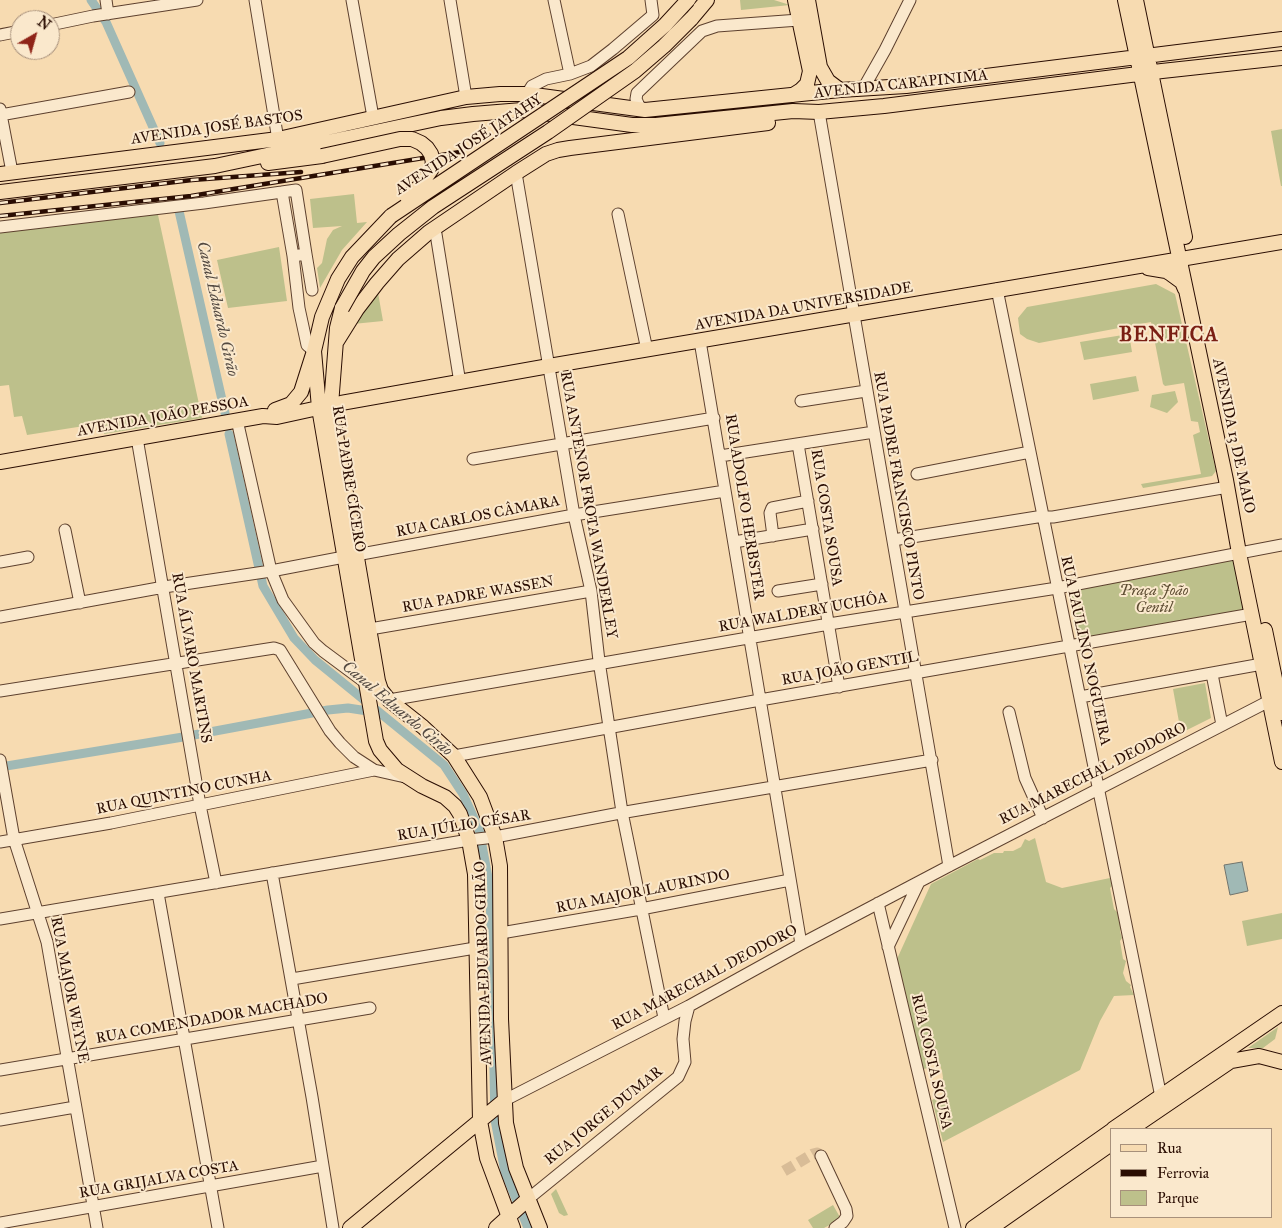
<!DOCTYPE html>
<meta charset="utf-8">
<style>
body{margin:0}
#map{position:relative;width:1282px;height:1228px;overflow:hidden;background:#f7dbb1;font-family:"IM FELL Great Primer",serif}
canvas{display:block}
.legend{position:absolute;left:1110px;top:1128px;width:162px;height:90px;box-sizing:border-box;background:#fae8cc;border:1px solid #a7907b;margin:0;padding:6px 9px;list-style:none;font-size:15px;color:#2a0d02}
.legend li{display:flex;align-items:center;gap:10px;height:25px}
.legend b{width:25px;border:1px solid #a7907b}
.north{position:absolute;left:10px;top:10px;width:50px;height:50px;box-sizing:border-box;background:#fae8cc;border:1px solid #a7907b;border-radius:50%;rotate:38deg;font-size:14px;font-weight:700;line-height:20px;text-align:center;color:#2a0d02}
.north::after{content:'';display:block;margin:auto;width:18px;height:22px;background:#8f2418;clip-path:polygon(50% 0,100% 100%,50% 72%,0 100%)}
</style>
<div id="map">
<canvas width="1282" height="1228"></canvas>
<ul class="legend">
<li><b style="height:6px;background:#f7dbb1"></b>Rua</li>
<li><b style="height:6px;background:#2a0d02"></b>Ferrovia</li>
<li><b style="height:14px;background:#bdc08b"></b>Parque</li>
</ul>
<div class="north">N</div>
</div>
<script>
const c = document.querySelector('canvas').getContext('2d');
c.lineJoin = 'round';
function fillPath(path, color) {
  c.fillStyle = color;
  c.fill(path, 'evenodd');
}
function toPath(rows) {
  const path = new Path2D();
  for (const r of rows) {
    path.moveTo(r[0], r[1]);
    for (let i = 2; i < r.length; i += 2) path.lineTo(r[i], r[i + 1]);
  }
  return path;
}
function trace(path, color, width, dash) {
  c.strokeStyle = color;
  c.lineWidth = width;
  c.lineCap = dash ? 'butt' : 'round';
  c.setLineDash(dash || []);
  c.stroke(path);
}
function label(font, color, halo, rows, align = 'center') {
  c.font = font + ' "IM FELL Great Primer",serif';
  c.lineWidth = 4;
  c.setLineDash([]);
  c.textBaseline = 'middle';
  c.strokeStyle = halo;
  c.fillStyle = color;
  for (const [text, x, y, turn = 0] of rows) {
    c.save();
    c.translate(x, y);
    c.rotate((+turn || 0) * Math.PI / 180);
    c.textAlign = isNaN(turn) ? turn : align;
    if (halo) c.strokeText(text, 0, 0);
    c.fillText(text, 0, 0);
    c.restore();
  }
}
const green = toPath([
 [740,0,774,0,790,5,741,10],
 [1282,129,1282,186,1281,186,1271,131],
 [354,194,357,223,367,222,342,250,320,288,317,268,322,263,327,239,333,230,342,226,313,228,310,199],
 [155,213,158,215,202,418,104,434,103,423,27,435,22,416,14,417,9,385,0,386,0,232],
 [279,247,287,301,228,308,217,260],
 [1156,284,1175,294,1216,471,1212,476,1143,488,1141,484,1201,474,1193,435,1200,432,1198,422,1191,421,1184,383,1165,386,1163,384,1151,322,1039,343,1027,339,1020,334,1018,318,1027,307],
 [377,287,383,321,353,324],
 [1129,334,1132,352,1084,360,1080,342],
 [1136,376,1139,391,1093,400,1090,384],
 [1175,391,1178,402,1167,413,1150,407,1152,395],
 [1235,558,1246,609,1079,641,1069,590],
 [1205,683,1211,718,1181,733,1173,689],
 [1035,838,1046,882,1062,888,1110,878,1112,886,1110,888,1114,909,1119,914,1122,925,1120,931,1122,938,1120,941,1123,959,1126,961,1123,973,1126,981,1131,985,1130,987,1134,995,1114,996,1100,1021,1080,1070,943,1142,932,1100,943,1094,943,1087,940,1085,943,1078,942,1071,940,1065,934,1061,937,1057,930,1055,929,1068,923,1069,897,959,931,884,978,859,980,860,994,853,1003,853,1004,851,1013,851,1021,847,1025,839,1029,841],
 [1282,913,1282,939,1247,946,1242,921],
 [1278,1027,1275,1039,1263,1048,1248,1048],
 [556,1189,568,1215,564,1216,559,1213,551,1194],
 [833,1205,841,1219,824,1228,813,1228,808,1220]
]);
const water = toPath([
 [1242,862,1248,891,1230,895,1224,865,1242,862]
]);
const canal = toPath([
 [91,0,106,22,160,143],
 [179,211,225,413],
 [229,434,263,586,294,638,315,660,444,765,463,794,479,829,490,888,495,1120,505,1172,528,1228],
 [0,767,183,737,328,710,348,708,374,712]
]);
const minorTunnel = toPath([
 [784,1171,813,1154,817,1153,821,1156]
]);
const minor = toPath([
 [106,0,108,14],
 [255,0,279,146],
 [352,0,373,117],
 [450,0,466,97],
 [554,0,570,74],
 [50,25,93,16,197,0],
 [0,35,20,31],
 [863,89,885,50,910,0],
 [527,94,532,86,546,79,570,74,591,66,613,49,653,15,651,0],
 [0,109,12,172],
 [645,110,639,106,636,99,637,93,702,31,717,26,799,20],
 [819,112,949,866],
 [0,115,129,92],
 [516,173,574,515,591,591,599,661,622,812,664,1018],
 [282,192,293,256,299,308,307,345,314,351],
 [618,214,647,350],
 [0,227,204,203,296,190,306,254,293,256],
 [436,234,460,383],
 [306,254,312,290],
 [997,289,1162,1102],
 [700,341,801,944],
 [801,401,866,391],
 [237,420,271,571,283,600,314,643,323,651,366,683],
 [137,438,200,805,216,883],
 [798,444,839,687],
 [720,456,874,432],
 [473,459,714,418],
 [917,474,1030,452],
 [65,530,80,603],
 [773,536,770,513,772,508,808,501],
 [893,540,1037,517,1053,517,1228,487],
 [734,542,813,529],
 [356,555,574,515,725,491],
 [0,562,28,557],
 [778,591,822,584],
 [0,617,164,587,271,571,344,557],
 [370,629,591,591],
 [1212,674,1222,725],
 [0,691,274,648,280,650,330,731,340,743,354,757,374,770,405,777],
 [1080,697,1262,664],
 [389,700,829,624,1057,588,1282,545],
 [1009,712,1025,778,1043,818],
 [454,756,760,700,1252,614],
 [0,760,14,839,47,942,97,1228],
 [0,842,111,823,374,770],
 [272,873,312,1097,333,1228],
 [158,893,218,1228],
 [878,903,955,1228],
 [0,919,469,840,495,837,620,813,932,760],
 [501,933,641,909,790,880],
 [888,947,919,882],
 [292,979,475,948],
 [0,1070,370,1008],
 [505,1100,689,1006,801,944,949,866,1275,698],
 [0,1120,75,1107],
 [821,1156,846,1209,847,1216,843,1222,835,1228],
 [528,1199,678,1077,685,1062,683,1039,685,1021,689,1006],
 [0,1223,323,1166]
]);
const major = toPath([
 [808,0,820,67,828,81,840,90],
 [1125,0,1226,480,1239,553,1282,762],
 [1136,0,1185,237],
 [691,19,707,0],
 [793,95,801,90,807,84,810,71,795,0],
 [268,163,322,156],
 [0,174,278,139,466,97,500,94,527,94,645,110,840,90,906,86,1282,39],
 [0,192,215,166,441,118,473,114,522,110,632,125,656,125,793,111,819,112,884,106,1162,71,1282,58],
 [1148,268,1166,271,1171,274,1182,282,1185,289],
 [342,308,337,328,331,405,378,681,381,690,389,700,423,727,454,756,480,797,495,837,500,866,501,1019,506,1123,516,1168,540,1228],
 [337,341,357,309,377,283,398,259,429,232,516,173,546,154,558,150,570,148,768,123],
 [314,351,319,408,376,741,380,750,397,770,422,786,445,797,455,806,460,814,469,840,475,874,480,1121,487,1158,513,1228],
 [275,410,291,404,301,392,314,351,322,317,338,279,352,257,391,216],
 [0,462,263,416,277,417,341,403,549,366,1282,242],
 [1265,630,1282,713],
 [1113,1129,1282,1013],
 [1131,1129,1231,1061,1259,1056,1282,1062],
 [350,1228,505,1100],
 [496,1228,528,1199],
 [973,1228,1111,1131],
 [991,1228,1111,1144]
]);
const rail = toPath([
 [0,203,192,180,301,172],
 [0,216,191,196,460,152]
]);
const majorBridge = toPath([
 [322,156,400,139,412,139,421,143,427,148,431,154,433,162,431,170,419,187,407,197],
 [391,216,628,58,665,25,688,0],
 [342,308,363,271,374,257,399,234,433,207,548,132,635,71,664,46,691,19]
]);
const streetNames = [
 ["AVENIDA CARAPINIMA",901,85,-6],
 ["AVENIDA JOSÉ BASTOS",217,128,-8],
 ["AVENIDA JOSÉ JATAHY",469,145,-33],
 ["AVENIDA DA UNIVERSIDADE",804,307,-10],
 ["AVENIDA JOÃO PESSOA",163,417,-10],
 ["AVENIDA 13 DE MAIO",1233,436,78],
 ["RUA PADRE CÍCERO",348,479,81],
 ["RUA PADRE FRANCISCO PINTO",898,486,80],
 ["RUA ANTENOR FROTA WANDERLEY",588,505,80],
 ["RUA ADOLFO HERBSTER",744,507,81],
 ["RUA CARLOS CÂMARA",478,517,-11],
 ["RUA COSTA SOUSA",826,518,81],
 ["RUA PADRE WASSEN",478,595,-10],
 ["RUA WALDERY UCHÔA",803,613,-10],
 ["RUA PAULINO NOGUEIRA",1085,651,78],
 ["RUA ÁLVARO MARTINS",191,658,80],
 ["RUA JOÃO GENTIL",850,669,-10],
 ["RUA MARECHAL DEODORO",1093,774,-27],
 ["RUA QUINTINO CUNHA",184,793,-11],
 ["RUA JÚLIO CÉSAR",464,826,-9],
 ["RUA MAJOR LAURINDO",643,892,-11],
 ["AVENIDA EDUARDO GIRÃO",484,963,-92],
 ["RUA MARECHAL DEODORO",705,978,-28],
 ["RUA MAJOR WEYNE",69,990,79],
 ["RUA COMENDADOR MACHADO",212,1019,-10],
 ["RUA COSTA SOUSA",931,1062,77],
 ["RUA JORGE DUMAR",604,1116,-39],
 ["RUA GRIJALVA COSTA",159,1180,-10]
];
const parkNames = [
 ["Praça João",1154,591],
 ["Gentil",1154,608]
];
const waterNames = [
 ["Canal Eduardo Girão",217,309,77],
 ["Canal Eduardo Girão",397,709,40]
];
const districtNames = [
 ["BENFICA",1169,336]
];
fillPath(green, '#bdc08b');
fillPath(water, '#a0b9b5');
trace(water, '#71746d', 1);
trace(canal, '#a0b9b5', 9);
trace(minorTunnel, '#d8bc97', 11, [11, 5.5]);
trace(minor, '#5d402e', 13);
trace(major, '#2a0d02', 16);
trace(minor, '#fae8cc', 11);
trace(major, '#f7dbb1', 14);
trace(rail, '#2a0d02', 4.5);
trace(rail, '#fae8cc', 2.5, [8]);
trace(majorBridge, '#2a0d02', 16, []);
trace(majorBridge, '#f7dbb1', 14);
label('15px', '#2a0d02', '#fae8cc', streetNames);
label('italic 15px', '#5d4c32', '#fae8cc', parkNames);
label('italic 16px', '#534941', '#fae8cc', waterNames);
c.letterSpacing = '1px';
label('bold 20px', '#7a1f14', '#fae8cc', districtNames);
c.letterSpacing = '0px';
</script>
